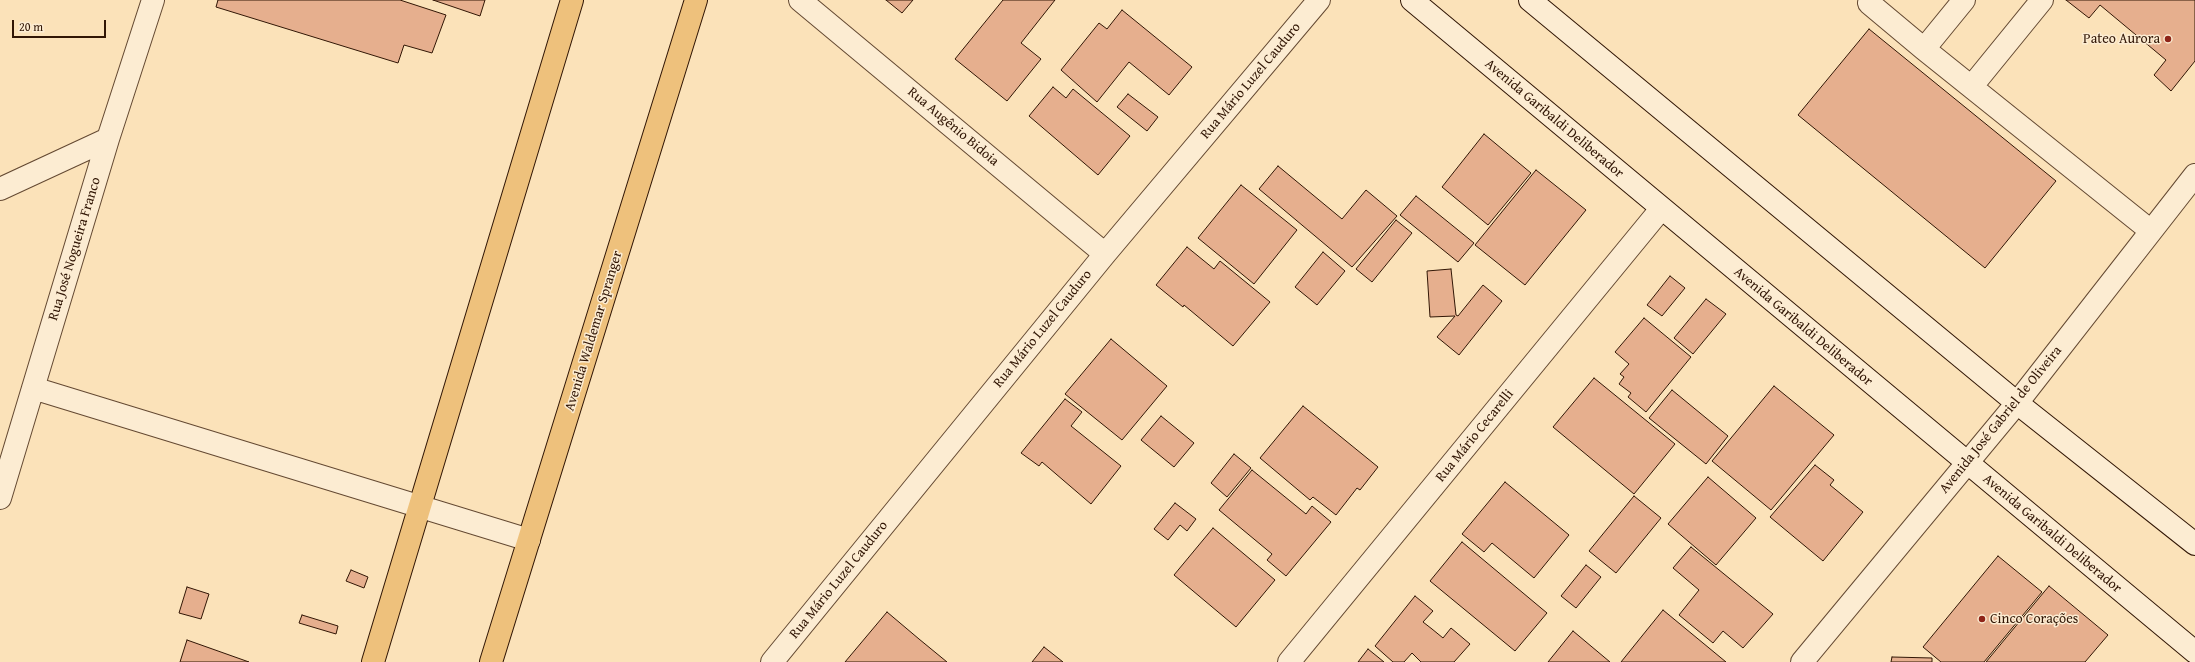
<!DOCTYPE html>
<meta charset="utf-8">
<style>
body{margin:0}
#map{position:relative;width:2195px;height:662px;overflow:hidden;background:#fbe2b9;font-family:"Gentium Book Plus",serif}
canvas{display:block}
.scale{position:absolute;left:12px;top:20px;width:94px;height:18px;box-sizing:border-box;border:2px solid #311605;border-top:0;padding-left:5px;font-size:12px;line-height:14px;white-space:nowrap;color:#311605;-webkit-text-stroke:3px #fcecd2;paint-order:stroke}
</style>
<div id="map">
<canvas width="2195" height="662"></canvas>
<div class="scale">20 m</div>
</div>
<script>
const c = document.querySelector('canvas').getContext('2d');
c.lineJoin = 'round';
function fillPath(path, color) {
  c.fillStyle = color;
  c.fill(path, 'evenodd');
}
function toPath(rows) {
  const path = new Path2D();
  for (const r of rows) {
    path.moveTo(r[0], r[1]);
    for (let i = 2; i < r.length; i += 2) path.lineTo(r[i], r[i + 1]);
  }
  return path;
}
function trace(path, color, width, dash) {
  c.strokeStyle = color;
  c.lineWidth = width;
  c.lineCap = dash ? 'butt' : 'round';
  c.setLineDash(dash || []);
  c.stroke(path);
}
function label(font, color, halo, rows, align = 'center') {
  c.font = font + ' "Gentium Book Plus",serif';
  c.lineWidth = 3;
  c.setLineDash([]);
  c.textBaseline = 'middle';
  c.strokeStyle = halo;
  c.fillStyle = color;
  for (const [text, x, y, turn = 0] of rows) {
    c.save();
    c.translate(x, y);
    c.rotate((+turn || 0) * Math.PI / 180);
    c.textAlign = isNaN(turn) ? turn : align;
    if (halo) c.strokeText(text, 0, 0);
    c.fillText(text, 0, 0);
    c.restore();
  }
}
const building = toPath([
 [218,0,400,0,446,15,432,53,404,45,398,63,216,7,218,0],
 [433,0,485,0,480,16,433,0],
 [886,0,913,0,902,13,886,0],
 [1003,0,1055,0,1021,43,1041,59,1007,101,955,59,1003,0],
 [2066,0,2195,0,2195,61,2171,91,2154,75,2166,60,2100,5,2089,18,2066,0],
 [1122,10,1192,67,1169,95,1129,62,1097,102,1061,70,1099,23,1107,29,1122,10],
 [1869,29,2056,181,1985,268,1798,115,1869,29],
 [1053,87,1066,98,1073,89,1130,136,1098,175,1029,116,1053,87],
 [1128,94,1158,117,1147,131,1117,107,1128,94],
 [1484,134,1531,173,1488,225,1442,187,1484,134],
 [1278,166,1342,219,1366,190,1397,216,1352,267,1259,189,1278,166],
 [1536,170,1586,210,1525,285,1475,245,1536,170],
 [1241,185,1297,230,1254,284,1198,238,1241,185],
 [1416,196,1474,243,1458,262,1400,215,1416,196],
 [1396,220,1412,233,1372,282,1356,269,1396,220],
 [1187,247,1214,269,1220,261,1270,302,1233,346,1184,305,1183,307,1156,285,1187,247],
 [1323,252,1345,271,1317,305,1295,287,1323,252],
 [1451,269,1456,315,1458,316,1483,285,1502,301,1459,355,1437,337,1455,316,1430,317,1427,271,1451,269],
 [1670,276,1685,288,1662,316,1647,305,1670,276],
 [1706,299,1726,314,1693,354,1674,338,1706,299],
 [1644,318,1691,357,1646,412,1628,397,1631,393,1619,384,1624,377,1620,374,1629,364,1615,352,1644,318],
 [1111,339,1167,386,1122,440,1065,394,1111,339],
 [1594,378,1675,444,1634,494,1553,427,1594,378],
 [1774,386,1834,435,1771,510,1712,461,1774,386],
 [1672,390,1728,436,1706,464,1649,418,1672,390],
 [1065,399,1082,412,1071,426,1121,466,1091,504,1042,462,1039,466,1021,453,1065,399],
 [1303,406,1378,467,1360,490,1357,488,1336,515,1313,497,1310,500,1260,458,1303,406],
 [1161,416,1194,443,1174,467,1141,440,1161,416],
 [1234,454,1251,468,1227,497,1211,483,1234,454],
 [1815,465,1834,480,1830,485,1863,512,1823,561,1770,517,1815,465],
 [1252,470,1306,514,1312,506,1331,522,1286,576,1267,560,1272,554,1219,510,1252,470],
 [1708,477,1756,518,1716,565,1668,524,1708,477],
 [1505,482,1569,535,1534,578,1492,543,1484,552,1462,534,1505,482],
 [1634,496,1661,518,1616,573,1589,551,1634,496],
 [1175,503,1196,519,1187,531,1180,525,1168,540,1154,529,1175,503],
 [1213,528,1275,580,1236,627,1174,575,1213,528],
 [1462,542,1547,613,1515,651,1430,581,1462,542],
 [1691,547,1773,614,1743,648,1723,631,1713,643,1679,615,1699,590,1673,568,1691,547],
 [1998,556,2042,592,1984,662,1941,662,1923,647,1998,556],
 [1586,565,1601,577,1576,608,1561,596,1586,565],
 [351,570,368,577,364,588,346,581,351,570],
 [2049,586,2108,635,2085,662,1986,662,2049,586],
 [187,587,209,594,201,619,179,613,187,587],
 [1415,596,1433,611,1423,622,1432,629,1443,638,1451,628,1470,644,1454,662,1421,662,1412,653,1404,662,1393,662,1375,646,1415,596],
 [1663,610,1726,662,1621,662,1663,610],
 [887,612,919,639,947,662,845,662,887,612],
 [302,615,338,626,336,634,299,623,302,615],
 [1573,631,1610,662,1548,662,1573,631],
 [187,640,249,662,180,662,187,640],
 [1044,647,1063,662,1032,662,1044,647],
 [1368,649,1384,662,1358,662,1368,649],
 [1892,657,1932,658,1932,662,1891,662,1892,657]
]);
const street = toPath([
 [800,0,1105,254],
 [1871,0,1869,3,1924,49,2151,231],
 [1924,49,1964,0],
 [1972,86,2042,0],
 [0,189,108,139],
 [33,388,529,540],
 [0,498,108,139,153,0],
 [772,662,1105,254,1319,0],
 [1289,662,1661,209],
 [1802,662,2017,403,2195,175]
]);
const secondary = toPath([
 [1412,0,2195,652],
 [1530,0,2017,403,2195,544]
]);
const primary = toPath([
 [373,662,572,0],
 [491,662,696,0]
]);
const markers = [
 [2168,39,4,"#8f2418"],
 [1982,619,4,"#8f2418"]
];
const poiNames = [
 ["Pateo Aurora",2160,39],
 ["Cinco Corações",1990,619,"left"]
];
const streetNames = [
 ["Rua Mário Luzel Cauduro",1251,81,-50],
 ["Avenida Garibaldi Deliberador",1554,119,40],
 ["Rua Augênio Bidoia",953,127,40],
 ["Rua José Nogueira Franco",75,249,-73],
 ["Avenida Garibaldi Deliberador",1803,327,40],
 ["Rua Mário Luzel Cauduro",1043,329,-51],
 ["Avenida Waldemar Spranger",594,331,-73],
 ["Avenida José Gabriel de Oliveira",2001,420,-51],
 ["Rua Mário Cecarelli",1475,436,-51],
 ["Avenida Garibaldi Deliberador",2052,534,40],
 ["Rua Mário Luzel Cauduro",839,580,-51]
];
fillPath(building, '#e6af8e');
trace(building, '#311605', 1);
trace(street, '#644932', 24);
trace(secondary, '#311605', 24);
trace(primary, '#311605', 24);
trace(street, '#fcecd2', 22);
trace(secondary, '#fcecd2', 22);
trace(primary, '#eec17c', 22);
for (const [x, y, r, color] of markers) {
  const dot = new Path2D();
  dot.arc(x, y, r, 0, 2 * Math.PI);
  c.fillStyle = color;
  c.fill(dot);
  trace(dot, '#fcecd2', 1.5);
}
label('14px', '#311605', '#fcecd2', poiNames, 'right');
label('14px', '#311605', '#fcecd2', streetNames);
</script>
